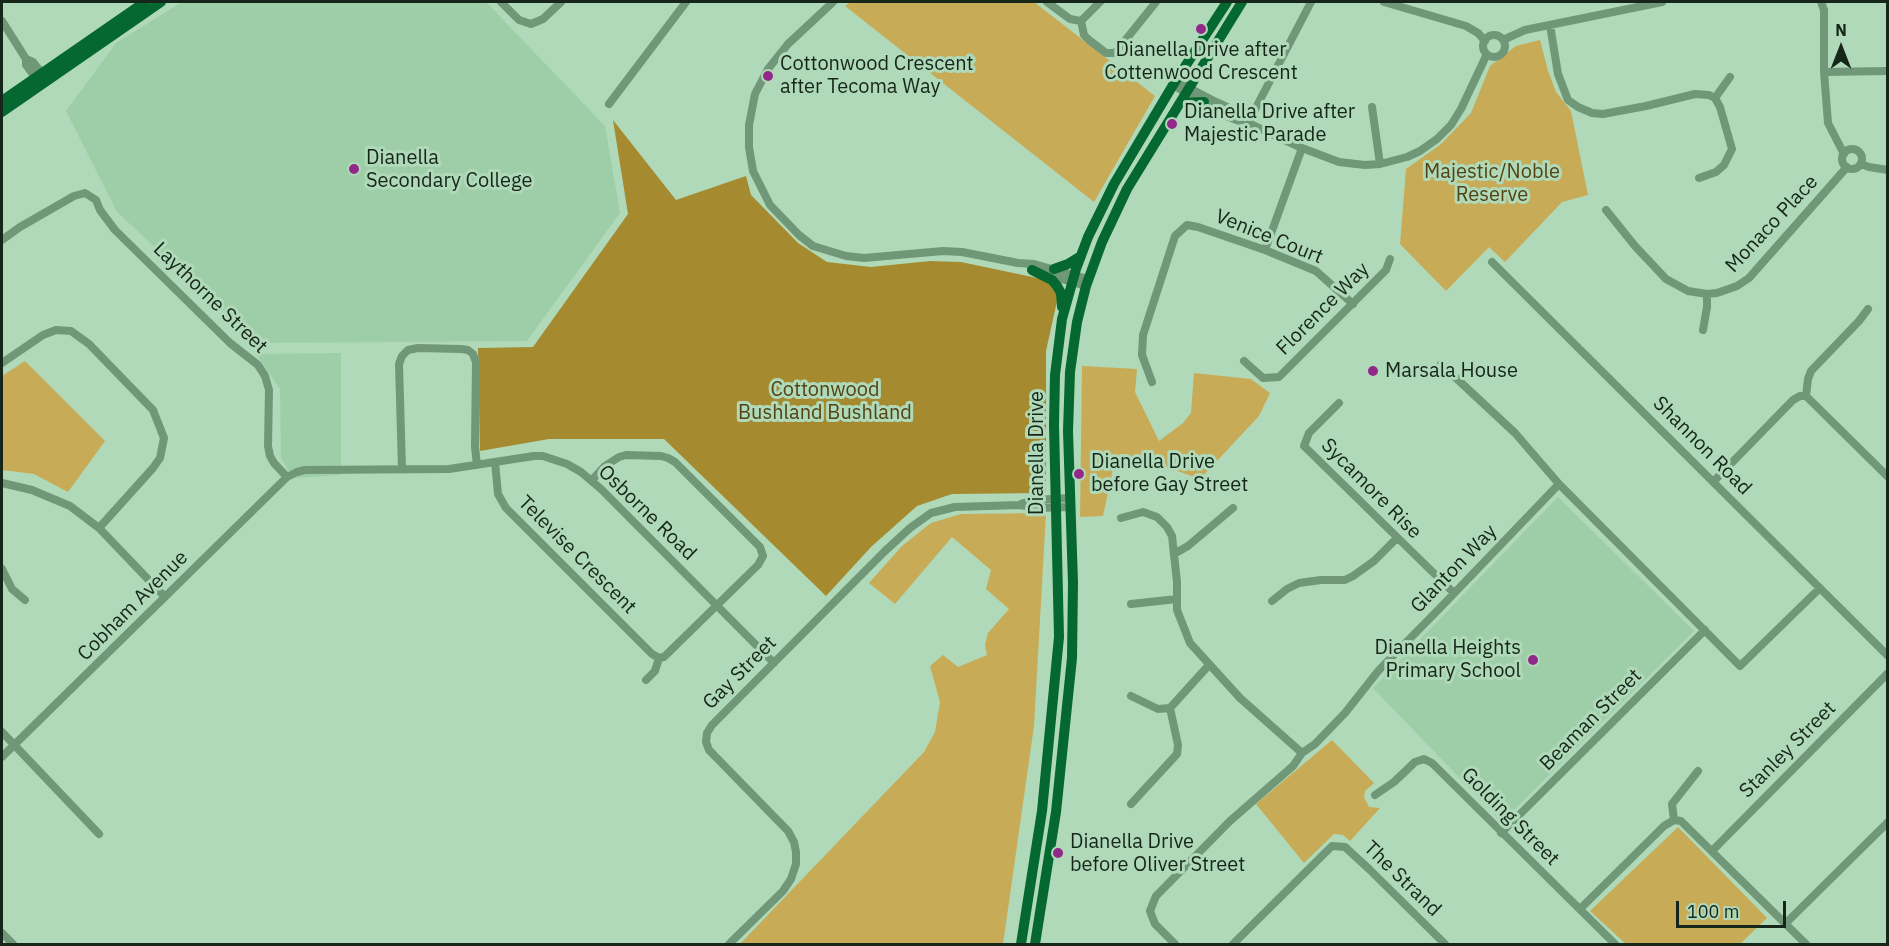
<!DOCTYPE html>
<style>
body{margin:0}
#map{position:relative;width:1889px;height:946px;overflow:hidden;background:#afd9b8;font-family:"IBM Plex Sans",sans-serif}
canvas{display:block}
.frame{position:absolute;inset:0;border:3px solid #16261a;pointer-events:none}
.north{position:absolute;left:1811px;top:18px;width:60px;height:60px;-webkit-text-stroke:4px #afd9b8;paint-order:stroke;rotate:0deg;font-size:16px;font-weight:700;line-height:24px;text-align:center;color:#16261a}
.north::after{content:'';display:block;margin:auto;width:21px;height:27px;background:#16261a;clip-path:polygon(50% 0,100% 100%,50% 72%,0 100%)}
.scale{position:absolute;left:1676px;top:901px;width:110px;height:27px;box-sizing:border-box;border:3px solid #16261a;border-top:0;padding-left:8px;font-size:18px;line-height:21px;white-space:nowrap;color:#16261a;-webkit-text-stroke:4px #afd9b8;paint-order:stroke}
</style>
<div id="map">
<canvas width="1889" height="946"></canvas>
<div class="frame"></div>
<div class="north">N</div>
<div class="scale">100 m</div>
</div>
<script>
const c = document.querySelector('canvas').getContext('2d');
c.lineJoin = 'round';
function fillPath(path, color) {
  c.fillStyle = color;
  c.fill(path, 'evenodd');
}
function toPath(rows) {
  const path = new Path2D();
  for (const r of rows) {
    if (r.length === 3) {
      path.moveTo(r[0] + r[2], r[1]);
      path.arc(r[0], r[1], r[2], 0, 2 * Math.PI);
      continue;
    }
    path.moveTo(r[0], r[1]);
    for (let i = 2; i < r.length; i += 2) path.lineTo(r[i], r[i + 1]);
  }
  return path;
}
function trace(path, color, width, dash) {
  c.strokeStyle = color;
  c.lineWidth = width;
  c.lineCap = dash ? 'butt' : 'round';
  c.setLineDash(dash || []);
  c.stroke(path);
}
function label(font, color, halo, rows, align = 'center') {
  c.font = font + ' "IBM Plex Sans",sans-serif';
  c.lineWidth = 6;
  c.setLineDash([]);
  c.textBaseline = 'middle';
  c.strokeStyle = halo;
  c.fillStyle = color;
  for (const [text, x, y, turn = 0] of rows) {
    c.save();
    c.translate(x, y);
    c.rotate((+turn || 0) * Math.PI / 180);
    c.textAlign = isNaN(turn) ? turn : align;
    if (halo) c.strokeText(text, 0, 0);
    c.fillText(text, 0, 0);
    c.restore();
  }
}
const built = toPath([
 [182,2,486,2,605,126,620,213,527,341,258,343,117,212,66,111,116,43],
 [341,353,341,475,293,478,281,458,280,389,256,354],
 [1558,497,1694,631,1502,822,1373,688]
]);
const green = toPath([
 [850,2,1034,2,1155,96,1094,202,845,6],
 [1540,40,1548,71,1556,92,1571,111,1588,195,1562,202,1505,262,1489,247,1446,291,1400,244,1406,169,1441,144,1471,113,1490,66,1516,46],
 [25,361,105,441,68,492,34,474,2,470,2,376],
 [1082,366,1137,369,1135,392,1159,441,1183,423,1191,413,1194,373,1251,379,1270,393,1259,416,1200,479,1166,467,1116,455,1103,516,1080,517],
 [1046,513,1034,726,1003,944,740,944,924,752,935,732,940,702,930,666,943,655,958,667,987,655,985,645,988,633,1009,609,986,589,991,570,952,537,895,604,869,583,902,546,931,523,961,514],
 [1332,740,1374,783,1365,791,1364,797,1369,807,1380,808,1350,841,1343,835,1334,834,1304,863,1256,804],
 [1678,827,1767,918,1740,944,1626,944,1590,911]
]);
const forest = toPath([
 [613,120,676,200,746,176,751,195,798,243,827,262,871,267,930,261,961,262,1061,283,1046,351,1046,493,952,494,917,506,871,547,826,596,664,439,549,439,480,451,478,348,533,347,628,214]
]);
const minor = toPath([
 [501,2,519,20,531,24,543,19,561,2],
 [833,2,788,44,768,69,755,94,749,125,749,147,753,171,770,205,799,235,813,246,846,256,864,258,943,251,962,252,1018,263,1034,264,1088,279],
 [1047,2,1070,19,1081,21,1100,2],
 [1384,2,1466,26,1478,33,1485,41],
 [1821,2,1824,10,1824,72,1828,123,1844,154],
 [2,21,26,59,26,65,37,80],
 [1081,21,1084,35,1089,40,1106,53,1115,53,1156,2],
 [1550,25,1558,74,1568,100,1578,107,1592,113,1603,114,1646,106,1695,94,1709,95,1715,98,1720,107,1732,149,1724,165,1716,172,1699,178],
 [1494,46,11],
 [1503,40,1525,30,1662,2],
 [26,59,33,62,44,76],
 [1824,72,1888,71],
 [1176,81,1216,102,1227,107,1248,123,1302,148,1339,162,1365,165,1380,164,1407,157,1420,151,1437,139,1451,125,1461,109,1487,54],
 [1173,85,1209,106,1219,113,1239,121],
 [1715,98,1730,77],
 [609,104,686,2],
 [1372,107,1380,164],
 [1248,123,1311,2],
 [1852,159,10],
 [1861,164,1869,167,1888,170],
 [1606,210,1635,246,1666,279,1688,291,1707,294,1717,293,1737,286,1749,278,1847,167],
 [2,240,20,227,74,196,85,193,96,200,100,210,115,230,230,343,258,365,265,376,269,390,268,446,270,456,274,463,287,477],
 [1265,250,1302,148],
 [1492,262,1888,656],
 [1047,275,1086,286],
 [1703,330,1707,307,1707,294],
 [1244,361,1263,378,1279,377,1386,270,1390,259],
 [2,363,43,335,56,330,71,331,89,344,153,410,164,438,160,458,153,468,99,528],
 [1441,364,1515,433,1559,484,1740,666,1820,588],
 [1152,382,1142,355,1143,335,1175,236,1187,225,1198,227,1265,250,1316,271,1353,304],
 [1806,396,1808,379,1811,371,1859,321,1868,309],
 [1339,403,1309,433,1304,446,1454,593],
 [495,462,498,494,506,508,652,654,659,658,664,657,758,565,763,556,760,547,675,462,668,458,661,456,626,455,619,457,605,466,592,480],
 [402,469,399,364,402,356,408,350,418,348,461,349,468,350,473,354,476,362,475,447,477,465],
 [1714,481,1793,400,1800,396,1806,396,1888,477],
 [2,483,32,490,70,506,99,528,165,597],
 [1021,504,1033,500,1071,498],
 [1121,518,1143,512,1157,517,1167,527,1172,536,1177,582,1177,610,1190,643,1240,698,1302,753],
 [1174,554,1188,546,1233,508],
 [2,569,12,589,25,600],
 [1272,601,1287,589,1299,583,1321,580,1345,580,1353,576,1374,561,1397,538],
 [1131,604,1177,599],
 [646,680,655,671,659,658],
 [1131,696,1158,709,1170,708],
 [1170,708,1209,665],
 [2,732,99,834],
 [2,757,287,477,297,472,305,470,449,469,534,456,543,456,567,464,581,472,601,489,774,663],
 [1375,795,1394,782,1415,762,1424,759,1432,763,1615,944],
 [1131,804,1177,754,1178,745,1170,708],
 [1674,820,1672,804,1698,771],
 [1501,833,1705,630],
 [1712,851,1888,673],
 [1580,909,1664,826,1674,820,1681,821,1686,826,1806,944],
 [1785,924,1888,822],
 [2,933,13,944],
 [729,944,783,891,791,879,796,864,796,852,794,842,788,831,709,750,706,742,707,733,712,725,884,552,910,528,931,513,955,507,1020,505,1038,508,1071,507],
 [1175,944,1155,924,1150,911,1156,896,1230,821,1293,766,1302,753,1315,744,1345,713,1379,670,1440,608,1559,484],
 [1233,944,1332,846,1345,847,1369,869,1445,944]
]);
const major = toPath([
 [2,101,145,2],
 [1181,103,1204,102],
 [2,112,161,2],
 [1054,269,1068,264,1081,256],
 [1032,270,1052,280,1057,286,1061,293,1062,307],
 [1021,944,1042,811,1059,637,1054,425,1055,375,1062,319,1076,269,1088,237,1114,184,1173,85,1227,2],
 [1035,944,1056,812,1072,658,1073,583,1068,431,1070,372,1077,322,1086,286,1102,242,1127,189,1242,2]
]);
const markers = [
 [1201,29,6,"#93288b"],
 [768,76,6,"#93288b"],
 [1172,124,6,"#93288b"],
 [354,169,6,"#93288b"],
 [1373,371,6,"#93288b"],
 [1079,474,6,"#93288b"],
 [1533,660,6,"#93288b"],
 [1058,853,6,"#93288b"]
];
const poiNames = [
 ["Dianella Drive after",1201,50,"center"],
 ["Cottenwood Crescent",1201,73,"center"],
 ["Cottonwood Crescent",780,64],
 ["after Tecoma Way",780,87],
 ["Dianella Drive after",1184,112],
 ["Majestic Parade",1184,135],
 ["Dianella",366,158],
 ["Secondary College",366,181],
 ["Marsala House",1385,371],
 ["Dianella Drive",1091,462],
 ["before Gay Street",1091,485],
 ["Dianella Heights",1521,648,"right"],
 ["Primary School",1521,671,"right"],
 ["Dianella Drive",1070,842],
 ["before Oliver Street",1070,865]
];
const parkNames = [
 ["Majestic/Noble",1492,172],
 ["Reserve",1492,195],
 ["Cottonwood",825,390],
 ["Bushland Bushland",825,413]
];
const streetNames = [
 ["Monaco Place",1772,224,-47],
 ["Venice Court",1269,237,22],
 ["Laythorne Street",210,298,44],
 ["Florence Way",1323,309,-45],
 ["Shannon Road",1702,446,45],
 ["Dianella Drive",1037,453,-90],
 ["Sycamore Rise",1371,489,45],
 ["Osborne Road",647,513,44],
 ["Televise Crescent",577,555,45],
 ["Glanton Way",1454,569,-46],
 ["Cobham Avenue",133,606,-45],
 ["Gay Street",740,673,-45],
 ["Beaman Street",1591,720,-45],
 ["Stanley Street",1788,750,-45],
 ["Golding Street",1510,817,45],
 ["The Strand",1402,879,44]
];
fillPath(built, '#9ecea8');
fillPath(green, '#c8ab56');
fillPath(forest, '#a68a2f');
trace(minor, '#6f9778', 8);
trace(major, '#056831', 10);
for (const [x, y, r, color] of markers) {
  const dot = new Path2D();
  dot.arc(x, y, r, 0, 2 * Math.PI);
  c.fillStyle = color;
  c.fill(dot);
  trace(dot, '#afd9b8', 2);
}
label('20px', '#16261a', '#afd9b8', poiNames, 'left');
label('20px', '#534313', '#afd9b8', parkNames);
label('20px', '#16261a', '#afd9b8', streetNames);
</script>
